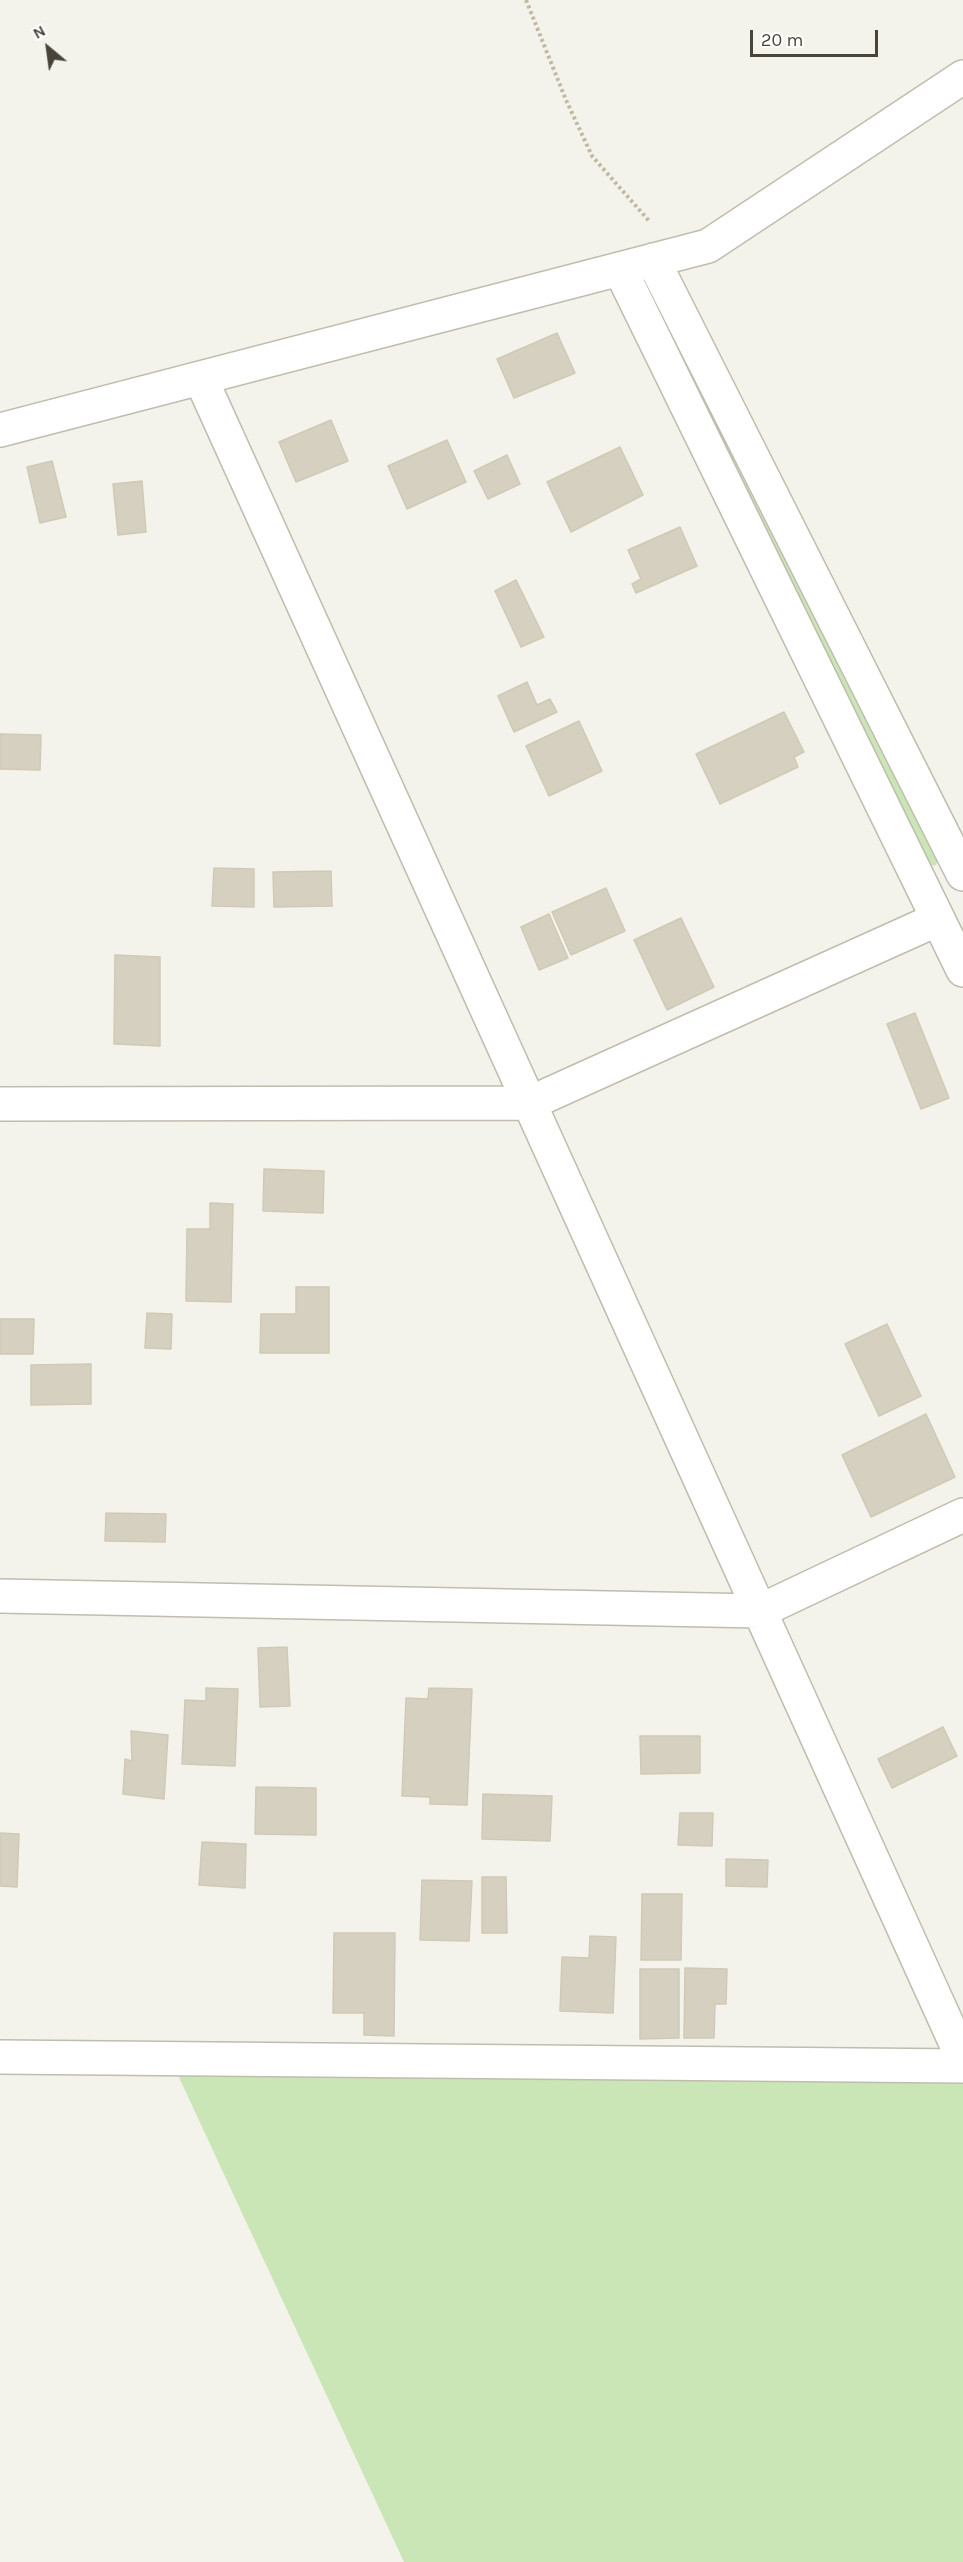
<!DOCTYPE html>
<style>
body{margin:0}
#map{position:relative;width:963px;height:2562px;overflow:hidden;background:#f4f3eb;font-family:Karla,sans-serif}
canvas{display:block}
.north{position:absolute;left:18px;top:18px;width:60px;height:60px;-webkit-text-stroke:4px #fff;paint-order:stroke;rotate:331deg;font-size:16px;font-weight:700;line-height:24px;text-align:center;color:#484439}
.north::after{content:'';display:block;margin:auto;width:21px;height:27px;background:#484439;clip-path:polygon(50% 0,100% 100%,50% 72%,0 100%)}
.scale{position:absolute;left:750px;top:30px;width:128px;height:27px;box-sizing:border-box;border:3px solid #484439;border-top:0;padding-left:8px;font-size:18px;line-height:21px;white-space:nowrap;color:#484439;-webkit-text-stroke:4px #fff;paint-order:stroke}
</style>
<div id="map">
<canvas width="963" height="2562"></canvas>
<div class="north">N</div>
<div class="scale">20 m</div>
</div>
<script>
const c = document.querySelector('canvas').getContext('2d');
c.lineJoin = 'round';
function fillPath(path, color) {
  c.fillStyle = color;
  c.fill(path, 'evenodd');
}
function toPath(rows) {
  const path = new Path2D();
  for (const r of rows) {
    path.moveTo(r[0], r[1]);
    for (let i = 2; i < r.length; i += 2) path.lineTo(r[i], r[i + 1]);
  }
  return path;
}
function trace(path, color, width, dash) {
  c.strokeStyle = color;
  c.lineWidth = width;
  c.lineCap = dash ? 'butt' : 'round';
  c.setLineDash(dash || []);
  c.stroke(path);
}
const green = toPath([
 [647,280,939,858,936,865,929,866,643,283],
 [177,2073,963,2076,963,2562,404,2562]
]);
const building = toPath([
 [557,333,575,373,514,398,497,359,557,333],
 [331,420,348,461,296,482,279,442,331,420],
 [447,440,466,482,407,509,388,466,447,440],
 [620,447,643,495,571,532,547,482,620,447],
 [507,455,520,484,488,499,474,471,507,455],
 [52,461,66,517,40,523,27,467,52,461],
 [142,481,146,532,118,535,113,484,142,481],
 [680,527,697,566,636,593,632,584,641,579,628,550,680,527],
 [516,580,544,637,521,647,495,591,516,580],
 [527,682,537,705,550,699,557,712,514,732,498,696,527,682],
 [784,712,804,752,794,757,798,767,720,804,696,754,784,712],
 [579,721,602,771,549,796,526,746,579,721],
 [0,734,41,735,40,770,0,769,0,734],
 [214,868,254,869,254,907,212,906,214,868],
 [331,871,332,906,274,907,273,872,331,871],
 [606,888,625,931,571,955,552,912,606,888],
 [549,914,568,958,539,970,521,927,549,914],
 [681,918,714,987,667,1010,634,940,681,918],
 [115,955,160,957,160,1046,114,1044,115,955],
 [915,1013,949,1098,921,1109,887,1024,915,1013],
 [264,1169,324,1171,323,1213,263,1211,264,1169],
 [210,1203,233,1204,231,1302,186,1301,187,1229,210,1229,210,1203],
 [296,1287,329,1287,329,1353,260,1353,261,1314,296,1314,296,1287],
 [147,1313,172,1314,171,1349,145,1348,147,1313],
 [0,1319,34,1319,33,1354,0,1354,0,1319],
 [887,1324,921,1396,879,1416,845,1344,887,1324],
 [91,1364,91,1404,31,1405,31,1365,91,1364],
 [926,1414,955,1477,871,1517,842,1455,926,1414],
 [106,1513,166,1514,165,1542,105,1541,106,1513],
 [287,1647,290,1706,260,1707,258,1648,287,1647],
 [206,1688,238,1689,235,1766,182,1764,185,1700,206,1701,206,1688],
 [429,1688,472,1689,467,1805,430,1804,430,1797,402,1796,406,1698,428,1699,429,1688],
 [943,1727,957,1756,892,1788,878,1759,943,1727],
 [131,1731,168,1735,164,1799,123,1794,125,1759,132,1761,131,1731],
 [640,1736,700,1736,700,1773,641,1774,640,1736],
 [256,1787,316,1788,316,1835,255,1834,256,1787],
 [483,1794,552,1796,550,1841,482,1839,483,1794],
 [680,1813,713,1813,712,1846,678,1845,680,1813],
 [0,1833,19,1834,17,1887,0,1886,0,1833],
 [202,1842,246,1844,245,1888,199,1885,202,1842],
 [726,1859,768,1860,767,1887,726,1886,726,1859],
 [482,1877,506,1877,507,1933,482,1933,482,1877],
 [422,1880,472,1881,469,1941,420,1940,422,1880],
 [642,1894,682,1894,681,1960,641,1960,642,1894],
 [334,1933,395,1933,394,2036,364,2035,364,2013,333,2013,334,1933],
 [590,1936,616,1937,613,2013,560,2011,562,1957,589,1958,590,1936],
 [685,1968,727,1969,726,2004,715,2004,714,2038,684,2038,685,1968],
 [640,1969,679,1969,679,2038,640,2039,640,1969]
]);
const path = toPath([
 [526,0,566,100,592,156,650,222]
]);
const minor = toPath([
 [653,260,963,874],
 [620,269,963,970],
 [201,379,963,2059],
 [0,430,708,246,963,77],
 [0,1104,530,1103,938,919],
 [0,1596,760,1611,963,1515],
 [0,2057,963,2066]
]);
fillPath(green, '#cae6b6');
fillPath(building, '#d6d0c1');
trace(building, '#d0c9b4', 1.5);
trace(minor, '#c0bcae', 36);
trace(path, '#c1b9a0', 4, [3, 3]);
trace(minor, '#fff', 33);
</script>
